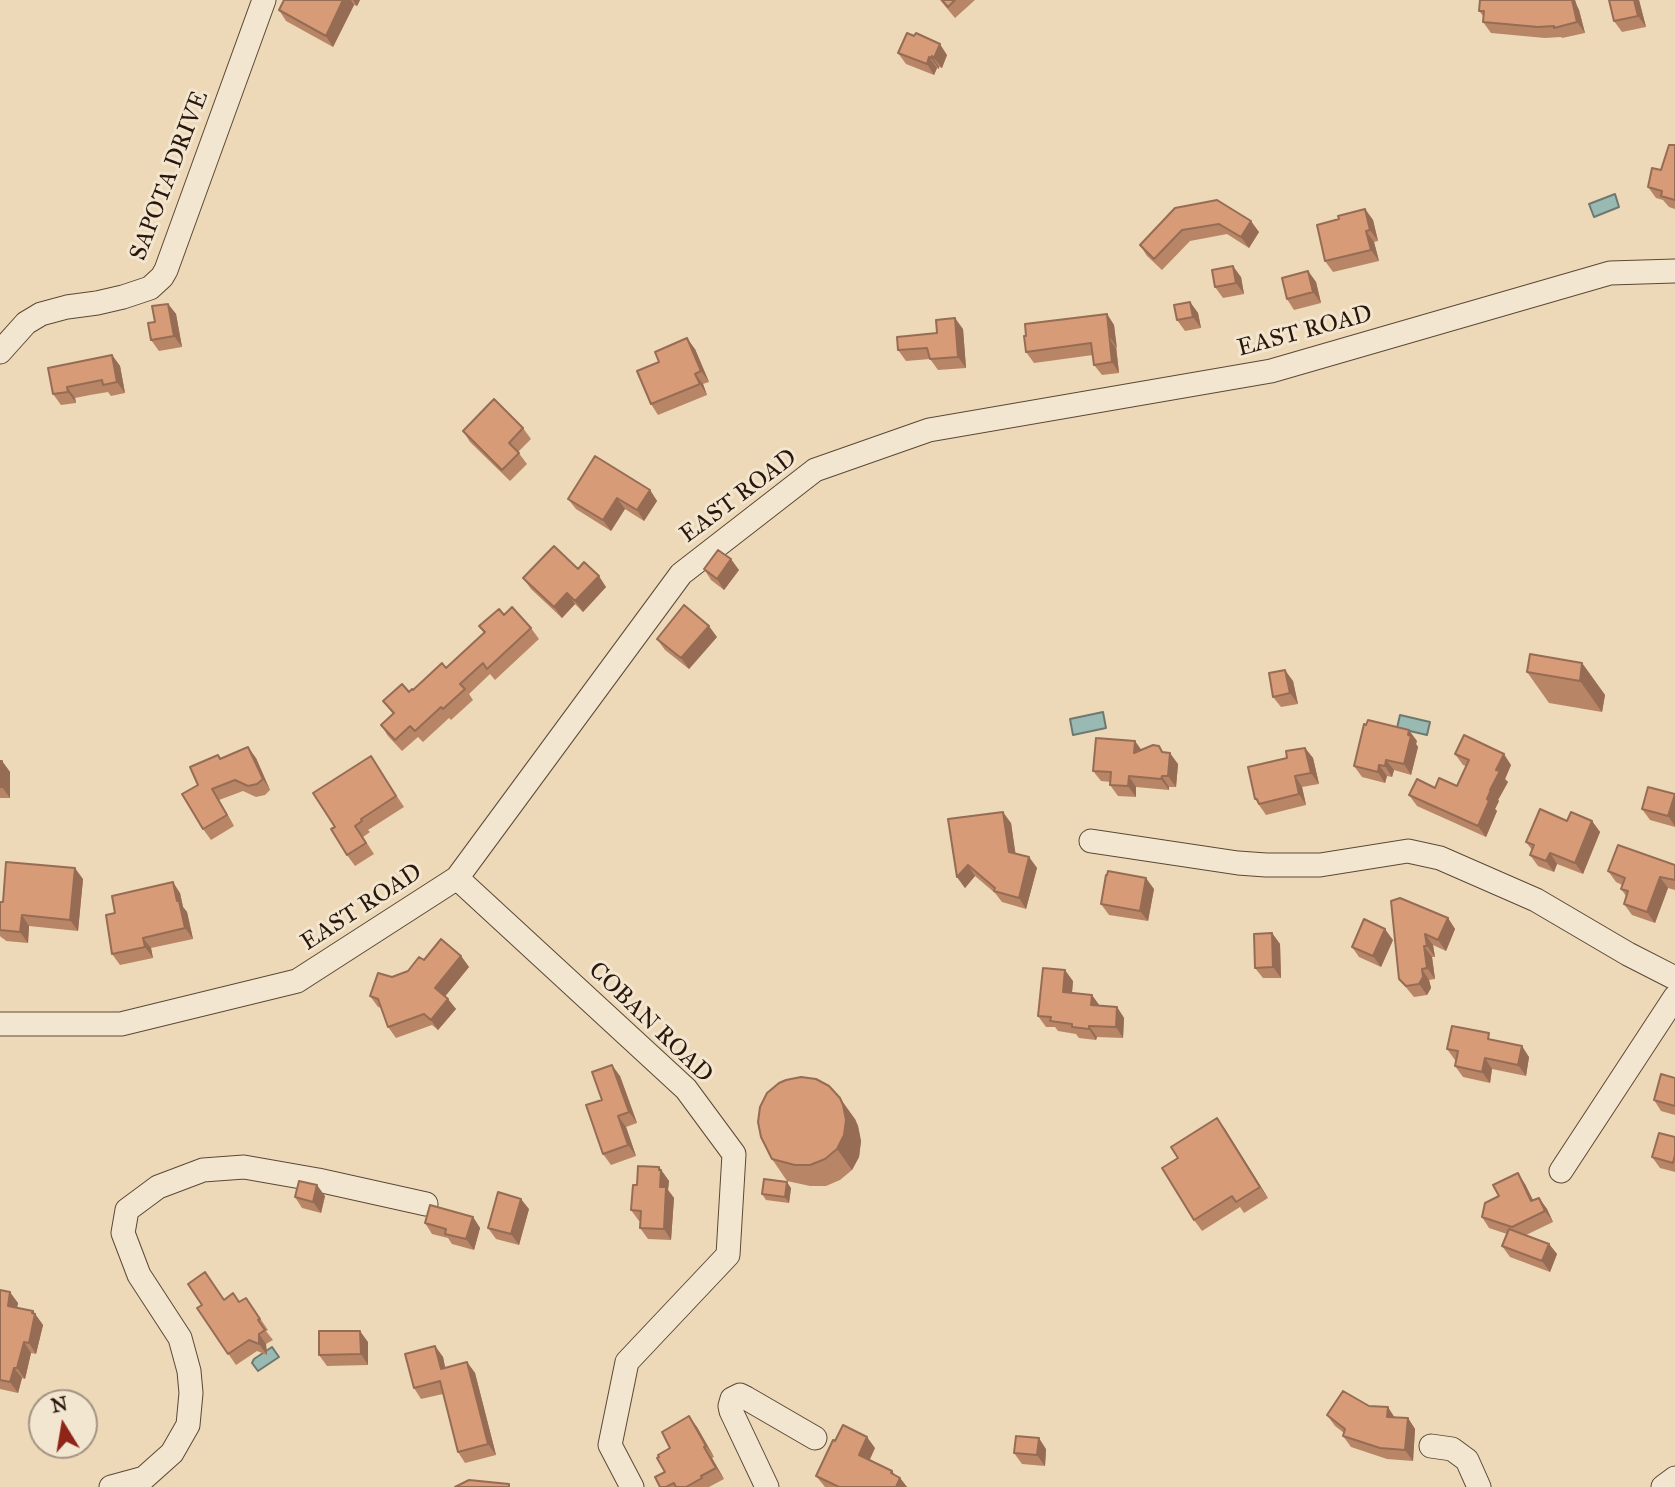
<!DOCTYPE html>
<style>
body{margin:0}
#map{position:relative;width:1675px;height:1487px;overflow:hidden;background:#edd9b7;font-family:"IM FELL Great Primer",serif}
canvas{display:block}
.north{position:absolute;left:28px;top:1389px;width:70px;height:70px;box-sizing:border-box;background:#f3e6d0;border:2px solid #a39382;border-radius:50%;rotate:349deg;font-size:19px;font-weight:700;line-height:28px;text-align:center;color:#2a170c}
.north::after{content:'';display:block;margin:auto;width:24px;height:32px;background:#8f2418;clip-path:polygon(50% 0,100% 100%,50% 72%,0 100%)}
</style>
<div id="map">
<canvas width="1675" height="1487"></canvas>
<div class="north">N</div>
</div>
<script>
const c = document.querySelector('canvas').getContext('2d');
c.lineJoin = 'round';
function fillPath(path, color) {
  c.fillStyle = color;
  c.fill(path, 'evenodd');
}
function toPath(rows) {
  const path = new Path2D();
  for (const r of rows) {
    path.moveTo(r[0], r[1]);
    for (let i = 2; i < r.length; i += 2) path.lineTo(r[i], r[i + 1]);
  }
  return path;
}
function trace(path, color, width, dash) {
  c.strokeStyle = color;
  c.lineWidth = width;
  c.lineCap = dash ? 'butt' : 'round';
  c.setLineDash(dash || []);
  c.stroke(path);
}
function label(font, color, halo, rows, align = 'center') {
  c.font = font + ' "IM FELL Great Primer",serif';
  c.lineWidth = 6;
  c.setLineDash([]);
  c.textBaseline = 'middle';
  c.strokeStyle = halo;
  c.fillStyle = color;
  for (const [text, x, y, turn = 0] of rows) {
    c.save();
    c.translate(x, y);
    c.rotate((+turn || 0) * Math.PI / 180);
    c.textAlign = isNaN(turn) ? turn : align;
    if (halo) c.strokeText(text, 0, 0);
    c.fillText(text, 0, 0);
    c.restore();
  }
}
const water = toPath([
 [1615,194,1619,207,1594,217,1589,204,1615,194],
 [1103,712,1106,728,1073,735,1070,719,1103,712],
 [1400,715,1430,722,1427,735,1397,728,1400,715],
 [272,1347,279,1357,258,1371,252,1363,254,1359,272,1347]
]);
const minor = toPath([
 [0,352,26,323,41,314,67,307,97,303,123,297,150,288,162,277,166,270,264,0],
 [1091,841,1238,863,1266,865,1320,865,1408,851,1440,858,1536,900,1628,954,1675,978],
 [457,878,686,1089,734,1154,728,1255,627,1362,610,1445,632,1487],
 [0,1024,121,1024,297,981,457,878,681,574,815,470,929,430,1271,371,1610,273,1675,271],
 [1561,1171,1675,997],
 [1431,1446,1452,1449,1467,1460,1479,1487],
 [111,1487,144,1478,172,1453,188,1425,191,1393,189,1371,180,1338,139,1275,123,1233,127,1210,158,1187,203,1170,244,1167,318,1180,426,1204],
 [767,1487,731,1411,730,1406,732,1399,740,1395,746,1398,815,1438],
 [1663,1487,1675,1478]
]);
const wall = toPath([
 [284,0,360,0,357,6,354,5,333,47,286,21,279,10],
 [940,0,975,0,955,18],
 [1480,0,1575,0,1577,6,1579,10,1585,33,1562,38,1561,37,1545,38,1491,33,1483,22,1484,17,1479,11],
 [1639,0,1646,27,1622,32,1614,21],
 [898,53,947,55,942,68,939,67,939,69,937,68,934,75,906,64],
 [1675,145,1675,209,1669,207,1663,200,1656,198,1648,187,1661,170],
 [1175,208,1259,232,1249,248,1227,234,1190,241,1162,270,1147,256,1140,245],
 [1365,209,1373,220,1378,241,1374,242,1379,261,1333,272,1325,261,1339,219],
 [1308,271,1316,282,1321,303,1294,310,1287,299],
 [1241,277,1244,294,1223,298,1215,287],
 [1190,302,1198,313,1201,328,1185,331,1177,320],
 [168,304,176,314,182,347,159,351,151,340,155,322],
 [1107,314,1114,325,1119,373,1102,375,1094,365,1093,355,1034,363,1026,352],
 [963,329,966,368,938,370,930,359,906,361,898,350,937,333],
 [695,349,709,382,703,384,707,395,658,415,651,404],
 [112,355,120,366,125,393,111,396,108,392,90,395,75,398,76,403,61,405,53,394],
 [523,428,531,439,518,452,527,464,510,481,470,442,463,431],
 [650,490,657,501,644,521,625,509,611,531,576,509,568,499],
 [578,569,606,587,583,612,575,604,562,618,531,589,523,578],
 [704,569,739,570,724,590,711,580],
 [504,615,531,628,539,639,495,680,490,674,469,694,473,700,451,720,449,718,423,742,418,737,402,751,388,736,381,725,393,714,383,701,413,690,446,668,484,633,479,626],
 [717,637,689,669,665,650,657,639],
 [1582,663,1605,695,1602,712,1549,703,1527,672],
 [1293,681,1298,704,1281,707,1273,697],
 [1417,741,1416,744,1418,747,1411,775,1394,770,1392,777,1387,776,1385,783,1362,777,1354,766],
 [1159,746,1164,753,1178,764,1176,787,1169,787,1169,790,1136,787,1136,797,1118,796,1110,785,1111,782,1101,781,1093,771,1142,750],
 [1305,748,1313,758,1319,784,1302,787,1306,805,1266,815,1255,799,1287,758],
 [1455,754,1511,765,1505,779,1508,782,1498,800,1499,801,1495,809,1497,811,1486,837,1417,806,1409,795,1435,788,1457,786,1466,766,1463,765],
 [218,755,221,758,256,758,270,790,265,795,256,797,243,791,219,800,234,826,211,840,203,829,198,785],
 [0,761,2,761,10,772,10,798,0,798],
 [378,767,404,807,368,830,370,832,363,837,374,854,355,866,347,855,335,827],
 [1675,794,1675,827,1650,820,1642,809],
 [1567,821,1592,821,1600,832,1583,874,1557,864,1554,872,1538,866,1530,855,1532,850,1526,842],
 [1011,823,1015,853,1029,857,1037,868,1026,909,1002,902,995,893,975,876,965,888,957,877],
 [1675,865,1675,890,1668,888,1655,923,1632,915,1624,904,1626,896,1621,889,1622,885,1616,882,1608,871],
 [83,879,78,931,29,926,28,943,6,941,4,939,2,938,0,936,0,904,3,902],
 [1154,889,1148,921,1109,915,1101,904],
 [180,893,183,907,187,912,193,939,151,948,153,958,120,965,112,954,115,913],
 [1391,901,1448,918,1455,929,1446,951,1433,945,1435,957,1432,957,1435,979,1429,980,1431,988,1427,995,1414,997,1399,979],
 [1272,933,1280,944,1281,978,1263,978,1255,968],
 [1393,940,1381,967,1359,957,1352,947],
 [461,956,469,967,445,996,456,1009,438,1030,432,1025,396,1038,388,1027,382,1008,378,1007,370,996,392,977,408,971,424,960],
 [1073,981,1072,993,1092,995,1099,1006,1117,1007,1124,1018,1123,1038,1097,1037,1096,1040,1079,1038,1076,1034,1058,1031,1055,1027,1046,1027,1038,1016],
 [1494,1040,1529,1057,1526,1076,1492,1069,1490,1083,1463,1077,1455,1066,1456,1060,1455,1060,1447,1049],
 [620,1076,637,1123,626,1127,636,1156,611,1165,603,1154,602,1100],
 [1675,1078,1675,1115,1661,1111,1654,1100],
 [855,1119,858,1126,861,1141,859,1157,852,1170,840,1180,826,1186,810,1186,787,1181,772,1159],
 [1225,1129,1268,1198,1244,1213,1240,1207,1202,1231,1194,1220],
 [1675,1137,1675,1172,1660,1168,1652,1157],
 [659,1167,669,1181,668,1190,674,1198,671,1240,648,1239,640,1228,640,1221,639,1221,631,1210],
 [1525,1184,1533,1201,1539,1198,1547,1209,1553,1222,1526,1235,1549,1244,1557,1254,1550,1272,1510,1257,1502,1246,1507,1234,1489,1228,1482,1217],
 [791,1188,789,1203,766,1200,762,1194],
 [325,1196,321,1213,302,1208,295,1197],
 [529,1209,519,1245,496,1239,488,1228],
 [473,1217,480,1228,474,1250,452,1244,448,1238,432,1234,425,1223],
 [0,1290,18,1303,17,1308,35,1314,43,1325,36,1354,31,1353,25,1379,22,1378,18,1393,0,1389],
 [246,1298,268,1330,266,1331,273,1340,266,1344,267,1355,257,1351,236,1365,197,1308,224,1300,239,1302],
 [368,1342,368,1365,327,1366,319,1355],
 [435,1346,443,1357,445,1368,467,1362,475,1373,496,1455,465,1463,458,1452,443,1394,421,1399,414,1388],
 [1369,1406,1395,1417,1408,1418,1415,1429,1413,1461,1387,1459,1351,1447,1343,1436,1344,1433,1335,1426,1327,1415],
 [697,1427,714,1457,712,1458,724,1479,709,1487,660,1487,665,1472,670,1448],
 [875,1448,869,1460,892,1471,894,1475,900,1478,907,1487,825,1487,816,1476],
 [1046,1449,1045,1466,1022,1464,1014,1453]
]);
const shadedWall = toPath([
 [343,0,351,0,354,5,333,47,326,36],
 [353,0,360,0,357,6],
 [1570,0,1575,0,1577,6,1579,10,1585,33,1577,22],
 [1634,0,1639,0,1646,27,1638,16],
 [940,44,947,55,942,68,934,58],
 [932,56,939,67,939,69,931,58],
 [929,57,937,68,934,75,927,64],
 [1365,209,1373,220,1378,241,1370,230],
 [1251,221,1259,232,1249,248,1241,237],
 [1366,231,1374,242,1379,261,1371,250],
 [1233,266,1241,277,1244,294,1236,283],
 [1308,271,1316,282,1321,303,1313,292],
 [1190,302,1198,313,1201,328,1193,317],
 [168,304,176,314,182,347,174,336],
 [1107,314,1114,325,1117,348,1110,337],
 [955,318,963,329,966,368,958,357],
 [1108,337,1116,348,1119,373,1112,362],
 [687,338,695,349,709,382,701,371],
 [112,355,120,366,125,393,117,382],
 [695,374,703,384,707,395,700,384],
 [67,387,75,398,76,403,68,392],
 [650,490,657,501,644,521,637,510],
 [617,498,625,509,611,531,603,520],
 [731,559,739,570,724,590,717,579],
 [599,576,606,587,583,612,575,601],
 [567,593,575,604,562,618,554,607],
 [709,626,717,637,689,669,681,658],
 [1582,663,1605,695,1602,712,1580,681],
 [1285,670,1293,681,1298,704,1290,693],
 [1409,730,1417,741,1416,744,1418,747,1411,775,1404,764],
 [1135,741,1143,752,1134,753],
 [248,747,256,758,270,790,263,779],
 [1305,748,1313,758,1319,784,1311,773],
 [1170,753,1178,764,1176,787,1168,776],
 [1504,754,1511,765,1505,779,1508,782,1498,800,1499,801,1495,809,1497,811,1486,837,1478,826,1496,770],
 [1386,760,1394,770,1392,777,1385,766],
 [2,761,10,772,10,798,2,787],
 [1379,765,1387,776,1385,783,1378,772],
 [1129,776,1136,787,1136,797,1128,786],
 [1162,776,1169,787,1169,790,1161,779],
 [1295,776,1302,787,1306,805,1299,794],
 [212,789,219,800,234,826,227,815],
 [1675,794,1675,826,1668,816],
 [1003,812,1011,823,1017,863,1009,852],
 [1592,821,1600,832,1583,874,1575,863],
 [1550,853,1557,864,1554,872,1546,861],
 [1029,857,1037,868,1026,909,1019,898],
 [968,865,975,876,965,888,957,877],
 [75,868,83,879,78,931,70,920],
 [1660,877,1668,888,1655,923,1647,912],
 [1146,878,1154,889,1148,921,1140,911],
 [173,882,180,893,183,907,187,912,193,939,185,928,177,901],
 [22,915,29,926,28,943,20,932],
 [1448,918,1455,929,1446,951,1438,940],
 [1385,929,1393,940,1381,967,1373,956],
 [1272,933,1280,944,1281,978,1273,967],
 [1425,934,1433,945,1435,957,1427,946],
 [143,938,151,948,153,958,145,947],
 [1424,946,1432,957,1435,979,1427,968],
 [461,956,469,967,443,999,435,988],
 [1422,969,1429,980,1431,988,1427,995,1419,984],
 [1065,970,1073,981,1071,1003,1063,992],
 [1092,995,1100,1006,1091,1005],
 [448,999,456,1009,438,1030,431,1020],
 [1117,1007,1124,1018,1123,1038,1116,1027],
 [1089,1026,1097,1037,1096,1040,1089,1029],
 [1522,1046,1529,1057,1526,1076,1518,1065],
 [1485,1058,1492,1069,1490,1083,1482,1072],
 [612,1065,620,1076,637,1123,629,1112],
 [840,1098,855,1119,858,1126,861,1141,859,1157,852,1170,837,1149],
 [618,1116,626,1127,636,1156,628,1145],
 [1217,1118,1225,1129,1268,1198,1260,1187],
 [659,1167,669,1181,668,1190,674,1198,671,1240,664,1229],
 [1518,1173,1525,1184,1539,1212,1531,1201],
 [787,1182,791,1188,789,1203,785,1197],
 [317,1185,325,1196,321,1213,313,1202],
 [1539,1198,1547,1209,1553,1222,1545,1211],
 [521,1199,529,1209,519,1245,511,1234],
 [473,1217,480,1228,474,1250,466,1239],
 [1549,1244,1557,1254,1550,1272,1542,1261],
 [10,1292,18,1303,15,1317,8,1306],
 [33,1311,43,1325,36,1354,29,1343],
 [360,1331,368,1342,368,1365,361,1354],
 [259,1334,266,1344,267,1355,259,1344],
 [24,1342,31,1353,25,1379,17,1368],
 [435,1346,443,1357,448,1380,441,1369],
 [467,1362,475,1373,496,1455,488,1444],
 [14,1368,22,1378,18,1393,10,1382],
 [1388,1407,1395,1418,1387,1417],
 [689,1416,697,1427,714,1457,706,1446],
 [1408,1418,1415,1429,1413,1461,1405,1450],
 [867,1437,875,1448,867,1466,859,1455],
 [1039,1438,1046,1449,1045,1466,1037,1455],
 [704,1447,712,1458,724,1479,716,1468],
 [892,1471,899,1481,900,1478,907,1487,896,1487,891,1473]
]);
const building = toPath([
 [284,0,343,0,326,36,279,10,284,0],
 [942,0,955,0,948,7,942,0],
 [1480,0,1572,0,1577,22,1554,28,1554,26,1538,27,1483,22,1484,11,1479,11,1480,0],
 [1609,0,1634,0,1638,16,1614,21,1609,0],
 [907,33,914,36,916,33,940,44,934,58,932,56,931,58,929,57,927,64,898,53,907,33],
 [1669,145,1675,145,1675,200,1661,196,1662,191,1648,187,1652,168,1661,170,1669,145],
 [1217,200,1251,221,1241,237,1219,224,1182,230,1154,259,1140,245,1175,208,1217,200],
 [1365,209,1370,230,1366,231,1371,250,1325,261,1317,225,1339,219,1338,216,1365,209],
 [1233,266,1236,283,1215,287,1212,270,1233,266],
 [1308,271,1313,292,1287,299,1282,278,1308,271],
 [1190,302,1193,317,1177,320,1174,305,1190,302],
 [168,304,174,336,151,340,148,323,155,322,152,306,168,304],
 [1107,314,1112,362,1094,365,1091,343,1026,352,1024,336,1026,336,1025,324,1107,314],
 [955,318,958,357,930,359,927,348,898,350,897,337,937,333,936,320,955,318],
 [687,338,701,371,695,374,700,384,651,404,637,371,659,362,655,352,687,338],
 [112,355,117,382,103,385,102,380,67,387,68,392,53,394,48,368,112,355],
 [494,399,523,428,509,443,519,453,502,470,463,431,494,399],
 [595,456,650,490,637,510,617,498,603,520,568,499,595,456],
 [554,546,578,569,584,562,599,576,575,601,567,593,554,607,523,578,554,546],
 [718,550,731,559,717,579,704,569,718,550],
 [684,605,709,626,681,658,657,639,684,605],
 [512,607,531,628,487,669,483,663,460,684,465,689,443,709,441,707,415,731,410,726,395,740,381,725,394,713,383,701,402,684,409,692,412,689,413,690,442,663,446,668,485,632,479,626,499,609,504,615,512,607],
 [1530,654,1582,663,1580,681,1527,672,1530,654],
 [1285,670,1290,693,1273,697,1269,673,1285,670],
 [1368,720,1409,730,1408,735,1411,736,1404,764,1386,760,1385,766,1379,765,1378,772,1354,766,1364,724,1366,725,1368,720],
 [1464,735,1504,754,1496,770,1500,771,1490,790,1491,790,1487,799,1489,801,1478,826,1409,795,1417,779,1435,788,1439,778,1457,786,1469,760,1455,754,1464,735],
 [1096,738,1135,741,1134,753,1153,745,1159,746,1162,752,1170,753,1168,776,1162,776,1161,779,1129,776,1128,786,1110,785,1111,772,1093,771,1096,738],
 [248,747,263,779,257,784,248,786,235,780,212,789,227,815,203,829,182,794,198,785,190,767,218,755,220,759,248,747],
 [1305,748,1311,773,1295,776,1299,794,1259,804,1257,799,1255,799,1248,767,1287,758,1286,751,1305,748],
 [371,756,396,796,361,819,362,821,355,826,366,843,347,855,331,829,335,827,313,793,371,756],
 [0,761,2,761,2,787,0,787,0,761],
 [1648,787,1675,794,1668,816,1642,809,1648,787],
 [1540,809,1567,821,1571,812,1592,821,1575,863,1550,853,1546,861,1530,855,1534,845,1526,842,1540,809],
 [1003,812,1009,852,1029,857,1019,898,994,891,995,888,968,865,957,877,948,819,1003,812],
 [1618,845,1675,865,1675,880,1660,877,1647,912,1624,904,1628,891,1621,889,1625,878,1608,871,1618,845],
 [6,862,75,868,70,920,22,915,20,932,0,930,0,902,3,902,6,862],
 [1108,871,1146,878,1140,911,1101,904,1106,875,1107,875,1108,871],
 [173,882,177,901,179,901,185,928,143,938,145,947,112,954,106,915,115,913,112,896,173,882],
 [1400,898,1448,918,1438,940,1425,934,1427,946,1424,946,1427,968,1422,969,1423,977,1419,984,1406,986,1399,979,1391,901,1400,898],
 [1364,919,1385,929,1373,956,1352,947,1364,919],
 [1272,933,1273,967,1255,968,1254,934,1272,933],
 [441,939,461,956,435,988,448,999,431,1020,424,1014,388,1027,378,999,370,996,378,973,392,977,408,971,419,957,424,960,441,939],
 [1043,968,1065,970,1063,992,1092,995,1091,1005,1117,1007,1116,1027,1089,1026,1089,1029,1072,1027,1072,1024,1050,1021,1051,1017,1038,1016,1043,968],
 [1452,1026,1489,1033,1488,1039,1522,1046,1518,1065,1485,1058,1482,1072,1455,1066,1458,1051,1447,1049,1452,1026],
 [612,1065,629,1112,618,1116,628,1145,603,1154,586,1105,602,1100,592,1072,612,1065],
 [1661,1074,1675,1078,1675,1106,1654,1100,1661,1074],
 [801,1077,816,1079,829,1086,840,1098,843,1105,846,1120,844,1135,837,1149,825,1159,810,1165,795,1165,772,1159,761,1137,758,1122,760,1107,767,1093,779,1083,786,1080,801,1077],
 [1217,1118,1260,1187,1236,1202,1232,1196,1194,1220,1162,1168,1178,1158,1171,1147,1217,1118],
 [1659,1133,1675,1137,1675,1155,1673,1163,1652,1157,1659,1133],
 [638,1166,659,1167,659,1170,661,1170,660,1187,666,1187,664,1229,640,1228,641,1211,631,1210,633,1185,637,1185,638,1166],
 [1518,1173,1531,1201,1539,1198,1545,1211,1512,1227,1482,1217,1485,1203,1499,1196,1493,1185,1518,1173],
 [764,1179,787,1182,785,1197,762,1194,764,1179],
 [299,1181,317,1185,313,1202,295,1197,299,1181],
 [498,1192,521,1199,511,1234,488,1228,498,1192],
 [430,1205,473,1217,466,1239,445,1234,446,1229,425,1223,430,1205],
 [1509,1229,1549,1244,1542,1261,1502,1246,1509,1229],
 [205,1272,224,1300,233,1293,239,1302,246,1298,260,1319,258,1320,265,1330,259,1334,259,1344,249,1340,228,1354,197,1308,202,1305,188,1284,205,1272],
 [0,1290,10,1292,8,1306,33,1311,32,1313,35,1314,29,1343,24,1342,17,1368,14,1368,10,1382,0,1380,0,1290],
 [319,1331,360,1331,361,1354,319,1355,319,1331],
 [435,1346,441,1369,467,1362,488,1444,458,1452,440,1381,414,1388,405,1354,435,1346],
 [1343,1391,1369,1406,1388,1407,1387,1417,1408,1418,1405,1450,1380,1448,1343,1436,1345,1429,1327,1415,1343,1391],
 [689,1416,706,1446,704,1447,716,1468,701,1476,702,1478,686,1487,676,1487,674,1483,666,1487,660,1487,655,1477,665,1472,657,1458,659,1457,658,1455,670,1448,662,1432,689,1416],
 [843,1425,867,1437,859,1455,892,1471,891,1473,900,1478,896,1487,839,1487,816,1476,833,1440,835,1441,843,1425],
 [1016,1436,1039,1438,1037,1455,1014,1453,1016,1436],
 [469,1480,509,1484,509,1487,455,1487,469,1480]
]);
const streetNames = [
 ["SAPOTA DRIVE",170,176,-69],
 ["EAST ROAD",1305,332,-15],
 ["EAST ROAD",739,497,-37],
 ["EAST ROAD",362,908,-33],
 ["COBAN ROAD",650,1023,44]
];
fillPath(water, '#99bab2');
trace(water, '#6d7970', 2);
trace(minor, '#5b4837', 25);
trace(minor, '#f3e6d0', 23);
fillPath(wall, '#b98567');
fillPath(shadedWall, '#966c54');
fillPath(building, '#d79b78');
trace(building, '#966c54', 2);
label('24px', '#2a170c', '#f3e6d0', streetNames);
</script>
